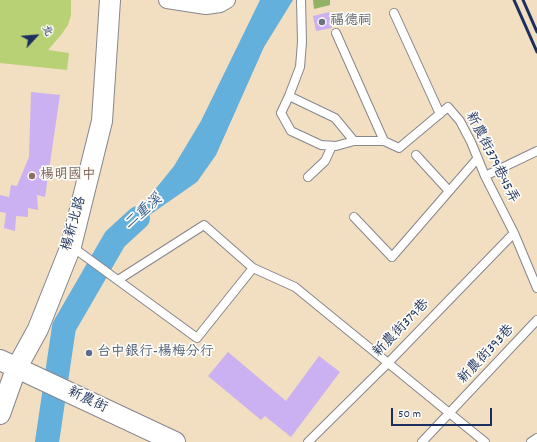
<!DOCTYPE html>
<meta charset="utf-8">
<style>
body{margin:0}
#map{position:relative;width:537px;height:442px;overflow:hidden;background:#f2dec0;font-family:Dekko,"LXGW WenKai TC",sans-serif}
canvas{display:block}
.north{position:absolute;left:16px;top:16px;width:40px;height:40px;-webkit-text-stroke:3px #fdfcf7;paint-order:stroke;rotate:64deg;font-size:11px;font-weight:700;line-height:16px;text-align:center;color:#1b2f5e}
.north::after{content:'';display:block;margin:auto;width:14px;height:18px;background:#1b2f5e;clip-path:polygon(50% 0,100% 100%,50% 72%,0 100%)}
.scale{position:absolute;left:391px;top:408px;width:101px;height:18px;box-sizing:border-box;border:2px solid #1b2f5e;border-top:0;padding-left:5px;font-size:12px;line-height:14px;white-space:nowrap;color:#1b2f5e;-webkit-text-stroke:3px #fdfcf7;paint-order:stroke}
</style>
<div id="map">
<canvas width="537" height="442"></canvas>
<div class="north">北</div>
<div class="scale">50 m</div>
</div>
<script>
const c = document.querySelector('canvas').getContext('2d');
c.lineJoin = 'round';
function fillPath(path, color) {
  c.fillStyle = color;
  c.fill(path, 'evenodd');
}
function toPath(rows) {
  const path = new Path2D();
  for (const r of rows) {
    path.moveTo(r[0], r[1]);
    for (let i = 2; i < r.length; i += 2) path.lineTo(r[i], r[i + 1]);
  }
  return path;
}
function trace(path, color, width, dash) {
  c.strokeStyle = color;
  c.lineWidth = width;
  c.lineCap = dash ? 'butt' : 'round';
  c.setLineDash(dash || []);
  c.stroke(path);
}
function label(font, color, halo, rows, align = 'center') {
  c.font = font + ' Dekko,"LXGW WenKai TC",sans-serif';
  c.lineWidth = 3.5;
  c.setLineDash([]);
  c.textBaseline = 'middle';
  c.strokeStyle = halo;
  c.fillStyle = color;
  for (const [text, x, y, turn = 0] of rows) {
    c.save();
    c.translate(x, y);
    c.rotate((+turn || 0) * Math.PI / 180);
    c.textAlign = isNaN(turn) ? turn : align;
    if (halo) c.strokeText(text, 0, 0);
    c.fillText(text, 0, 0);
    c.restore();
  }
}
const green = toPath([
 [0,0,71,0,71,15,68,25,61,35,48,50,69,53,67,70,0,63]
]);
const forest = toPath([
 [313,0,330,0,330,5,314,9]
]);
const water = toPath([
 [260,0,293,0,264,47,216,155,197,182,115,239,174,166,201,121]
]);
const river = toPath([
 [47,442,64,327,115,239,138,218]
]);
const building = toPath([
 [329,12,332,28,316,31,313,16],
 [31,92,60,95,45,197,37,195,38,210,28,208,28,217,16,216,15,231,4,228,6,213,0,212,0,195,9,197,11,185,17,186,29,157],
 [228,352,286,401,319,356,340,372,291,437,265,416,261,420,208,376]
]);
const service = toPath([
 [301,0,302,42,300,67,289,96,281,113,291,131,321,145,336,146,354,141,384,141,399,148,448,107,460,121,471,142,485,176,514,233,537,288],
 [394,13,440,114],
 [336,33,384,141],
 [289,96,335,118,354,141],
 [416,155,449,191],
 [485,176,537,151],
 [308,177,325,161,332,146],
 [354,217,392,257,477,159],
 [71,246,197,338,253,268],
 [118,280,204,225,253,268,295,287,485,442],
 [308,442,388,363,514,233],
 [422,442,537,320],
 [531,442,537,438]
]);
const minor = toPath([
 [167,0,206,6,220,4,227,0]
]);
const tertiary = toPath([
 [0,360,175,442],
 [0,414,16,369,38,329,71,246,102,121,110,0]
]);
const rail = toPath([
 [514,0,537,52],
 [523,0,537,32]
]);
const markers = [
 [322,22,4,"#6b7280"],
 [32,176,4,"#8d6e63"],
 [89,353,4,"#5c6f8a"]
];
const worshipNames = [
 ["福德祠",330,22]
];
const streetNames = [
 ["新農街379巷45弄",491,158,63],
 ["楊新北路",75,224,-74],
 ["新農街379巷",402,329,-46],
 ["新農街393巷",487,355,-47],
 ["新農街",87,401,25]
];
const educationNames = [
 ["楊明國中",40,176]
];
const serviceNames = [
 ["台中銀行-楊梅分行",97,353]
];
const waterNames = [
 ["二重溪",144,213,-41]
];
fillPath(green, '#b9d175');
fillPath(forest, '#92b366');
fillPath(water, '#63b0dc');
trace(river, '#63b0dc', 24);
fillPath(building, '#cbb0f2');
trace(service, '#86868f', 10);
trace(minor, '#86868f', 18);
trace(tertiary, '#86868f', 22);
trace(service, '#fff', 8);
trace(minor, '#fff', 16);
trace(tertiary, '#fff', 20);
trace(rail, '#1b2f5e', 3);
for (const [x, y, r, color] of markers) {
  const dot = new Path2D();
  dot.arc(x, y, r, 0, 2 * Math.PI);
  c.fillStyle = color;
  c.fill(dot);
  trace(dot, '#fdfcf7', 1.5);
}
label('14px', '#5b616d', '#fdfcf7', worshipNames, 'left');
label('14px', '#1b2f5e', '#fdfcf7', streetNames);
label('14px', '#785e54', '#fdfcf7', educationNames, 'left');
label('14px', '#4e5e75', '#fdfcf7', serviceNames, 'left');
label('italic 15px', '#345c8a', '#fdfcf7', waterNames);
</script>
